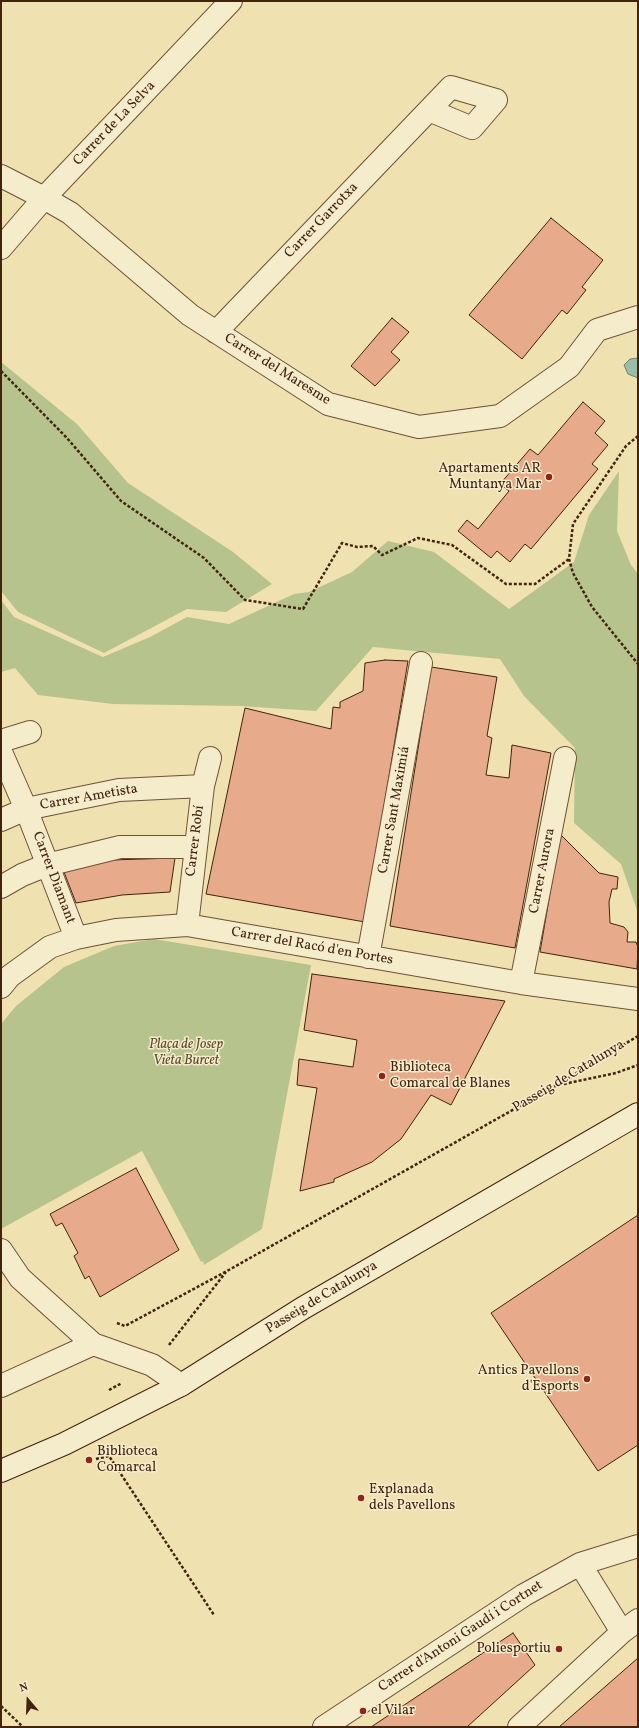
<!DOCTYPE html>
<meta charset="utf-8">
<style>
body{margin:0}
#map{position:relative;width:639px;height:1728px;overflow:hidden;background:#f0e1b0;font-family:Vollkorn,serif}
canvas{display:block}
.frame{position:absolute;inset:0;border:2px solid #42230d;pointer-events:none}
.north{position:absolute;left:8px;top:1680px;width:40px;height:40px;-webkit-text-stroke:3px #f5eccc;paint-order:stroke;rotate:341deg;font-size:11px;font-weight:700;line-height:16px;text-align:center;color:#42230d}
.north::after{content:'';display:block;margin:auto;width:14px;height:18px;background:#42230d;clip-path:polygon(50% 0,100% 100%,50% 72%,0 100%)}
</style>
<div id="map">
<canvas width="639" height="1728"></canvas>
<div class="frame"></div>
<div class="north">N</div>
</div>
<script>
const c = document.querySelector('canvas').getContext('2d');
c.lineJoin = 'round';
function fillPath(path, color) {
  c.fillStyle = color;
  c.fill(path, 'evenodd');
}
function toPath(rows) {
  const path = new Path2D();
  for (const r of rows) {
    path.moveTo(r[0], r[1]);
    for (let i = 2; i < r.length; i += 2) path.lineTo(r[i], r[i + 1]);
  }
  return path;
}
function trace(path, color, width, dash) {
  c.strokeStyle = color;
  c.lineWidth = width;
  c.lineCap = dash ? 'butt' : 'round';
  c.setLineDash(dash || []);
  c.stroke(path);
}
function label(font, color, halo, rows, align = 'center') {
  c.font = font + ' Vollkorn,serif';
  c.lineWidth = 3;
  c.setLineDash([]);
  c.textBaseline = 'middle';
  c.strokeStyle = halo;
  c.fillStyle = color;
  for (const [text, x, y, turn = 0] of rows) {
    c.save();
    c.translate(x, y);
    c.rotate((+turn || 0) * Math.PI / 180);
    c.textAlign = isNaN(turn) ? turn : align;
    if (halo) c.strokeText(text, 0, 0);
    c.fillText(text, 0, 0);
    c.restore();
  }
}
const green = toPath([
 [1,362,77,424,128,483,233,552,272,584,226,612,187,609,104,653,18,612,1,591],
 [619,471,617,531,631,565,638,574,638,913,621,864,574,823,575,748,524,696,500,659,373,647,316,711,240,706,113,704,38,695,15,668,1,672,1,600,14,617,103,657,150,637,187,617,229,624,294,594,309,592,352,572,388,541,434,552,509,609,574,562,589,515],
 [154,939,311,965,262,1229,204,1265,203,1261,201,1262,142,1151,1,1229,1,1024,16,1006,64,967,114,946]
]);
const water = toPath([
 [638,358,638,378,628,374,624,365,630,359,638,358]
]);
const building = toPath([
 [551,218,603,260,582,287,586,290,567,314,562,310,522,359,469,315,551,218],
 [392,318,409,332,391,352,400,360,375,386,351,366,392,318],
 [583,402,605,421,595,433,608,445,592,464,598,469,531,549,525,544,510,562,497,551,491,558,458,531,467,520,478,529,509,491,500,484,530,449,538,455,583,402],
 [385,660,408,661,365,922,206,894,245,708,331,729,333,707,340,708,340,702,363,691,365,663,385,660],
 [431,667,497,677,487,736,492,738,486,775,509,778,512,745,551,753,515,948,390,926,431,667],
 [560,834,599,873,618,877,617,889,612,889,609,902,610,923,624,927,628,932,627,942,636,942,638,947,637,969,540,952,560,834],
 [175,858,170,892,122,895,76,903,64,872,111,860,175,858],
 [312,974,505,1001,451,1105,431,1095,401,1139,372,1162,334,1179,334,1182,300,1191,317,1088,297,1085,299,1059,353,1067,357,1040,304,1030,312,974],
 [136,1168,179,1250,100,1297,89,1276,85,1279,74,1256,78,1253,62,1223,56,1226,50,1214,136,1168],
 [638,1215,638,1445,598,1471,491,1313,638,1215],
 [513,1633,535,1665,467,1727,371,1727,513,1633],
 [638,1658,638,1727,559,1727,638,1658]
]);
const path = toPath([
 [1,371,67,438,121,501,204,558,245,600,303,609,342,543,357,547,373,546,382,555,418,538,452,545,506,584,535,584,569,559],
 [638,436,626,446,573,524,569,559,573,573,592,607,638,664],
 [559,1085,616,1073,638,1065],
 [117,1323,125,1326,227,1271,557,1085,638,1036],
 [169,1345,226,1272],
 [109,1390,122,1383],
 [96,1459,109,1456,214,1615],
 [1,1706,23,1727]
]);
const street = toPath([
 [1,176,44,198,70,213,190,315,328,404,419,427,500,416,569,367,597,330,638,317],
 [1,248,44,198,231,1],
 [216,332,429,110,451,87,496,100,472,128,429,110],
 [1,741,30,732],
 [1,752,26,809,76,938],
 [1,820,26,809,119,790,203,786],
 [1,887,22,875,47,865,120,847,195,847],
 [187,925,203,786,210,758],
 [368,957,421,663],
 [521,983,565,758],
 [1,987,10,976,50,947,76,938,116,930,187,925,521,983,638,999],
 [1,1250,20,1278,93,1344,152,1365,181,1385],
 [1,1386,93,1344],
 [580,1564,622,1632],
 [324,1727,524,1595,580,1564,638,1546],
 [519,1727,622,1632,638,1620]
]);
const secondary = toPath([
 [1,1471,64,1444,181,1385,303,1308,638,1114]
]);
const markers = [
 [549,477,4,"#8f2418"],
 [382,1076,4,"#8f2418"],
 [587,1379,4,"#8f2418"],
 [89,1460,4,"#8f2418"],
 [361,1498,4,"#8f2418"],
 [559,1649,4,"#8f2418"],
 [363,1711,4,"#8f2418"]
];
const streetNames = [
 ["Carrer de La Selva",115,124,-46],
 ["Carrer Garrotxa",322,221,-46],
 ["Carrer del Maresme",277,370,32],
 ["Carrer Ametista",89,798,-10],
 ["Carrer Sant Maximiá",395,810,-80],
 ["Carrer Robí",196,841,-83],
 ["Carrer Aurora",543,871,-79],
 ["Carrer Diamant",53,878,69],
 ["Carrer del Racó d'en Portes",312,947,10],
 ["Passeig de Catalunya",569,1077,-31],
 ["Passeig de Catalunya",322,1298,-31],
 ["Carrer d'Antoni Gaudí i Cortnet",461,1637,-33]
];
const poiNames = [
 ["Apartaments AR",541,469,"right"],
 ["Muntanya Mar",541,485,"right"],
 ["Biblioteca",390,1068],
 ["Comarcal de Blanes",390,1084],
 ["Antics Pavellons",579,1371,"right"],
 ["d'Esports",579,1387,"right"],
 ["Biblioteca",97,1452],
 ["Comarcal",97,1468],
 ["Explanada",369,1490],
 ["dels Pavellons",369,1506],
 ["Poliesportiu",551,1649,"right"],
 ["el Vilar",371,1711]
];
const parkNames = [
 ["Plaça de Josep",186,1045],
 ["Vieta Burcet",186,1061]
];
fillPath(green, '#b6c38d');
fillPath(water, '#9abea9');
trace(water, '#77806b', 1);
fillPath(building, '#e7aa8a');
trace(building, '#42230d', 1);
trace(street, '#6e5236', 24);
trace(secondary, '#42230d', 24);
trace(path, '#42230d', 2.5, [3, 2]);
trace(street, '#f5eccc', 22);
trace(secondary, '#f5eccc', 22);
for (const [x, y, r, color] of markers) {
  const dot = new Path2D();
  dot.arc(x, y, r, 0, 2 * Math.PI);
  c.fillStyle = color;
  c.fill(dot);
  trace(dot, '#f5eccc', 1.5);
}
label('14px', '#42230d', '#f5eccc', streetNames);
label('14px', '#42230d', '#f5eccc', poiNames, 'left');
label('italic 14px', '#5f4b2d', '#f5eccc', parkNames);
</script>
